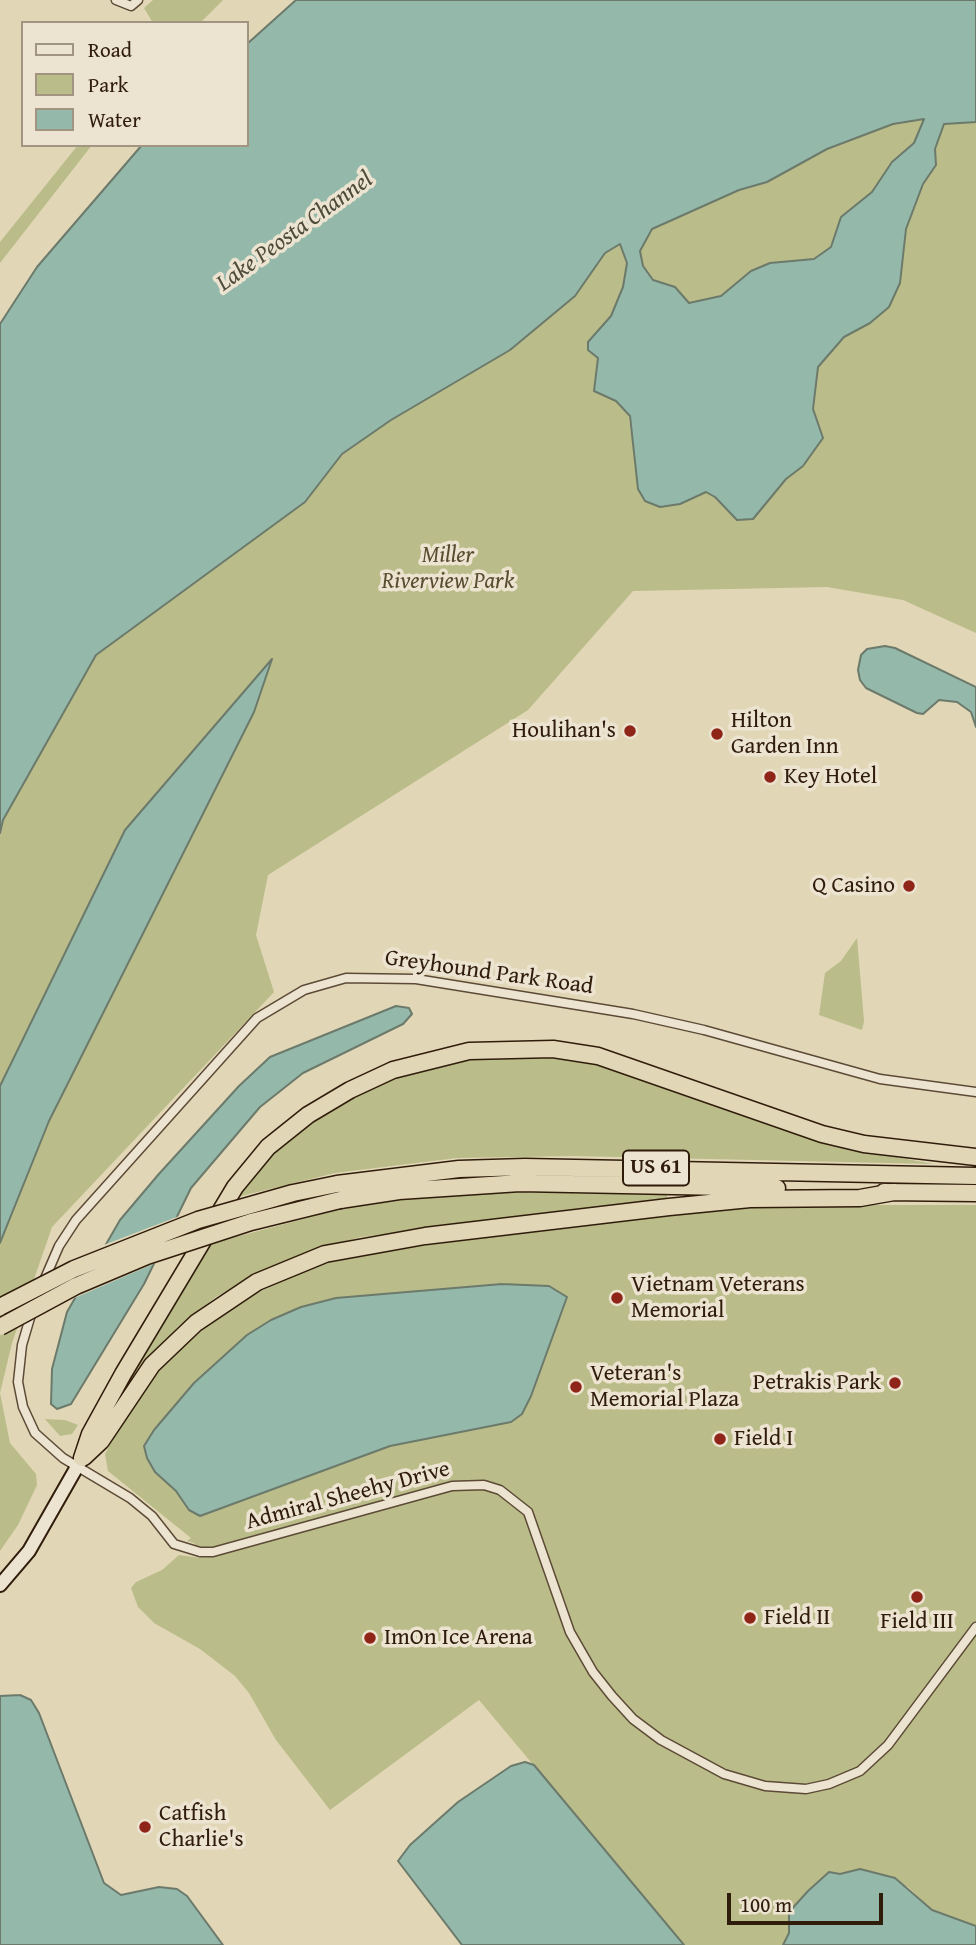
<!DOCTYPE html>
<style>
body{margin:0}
#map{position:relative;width:976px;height:1945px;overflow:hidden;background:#e1d6b6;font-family:"Gentium Book Plus",serif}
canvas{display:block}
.legend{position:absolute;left:21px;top:21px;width:228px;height:126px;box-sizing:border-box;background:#ece4d0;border:2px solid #a19481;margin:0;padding:9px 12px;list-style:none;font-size:21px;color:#301c0b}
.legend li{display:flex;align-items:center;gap:14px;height:35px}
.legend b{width:35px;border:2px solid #a19481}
.scale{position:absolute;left:727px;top:1893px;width:156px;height:32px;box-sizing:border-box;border:4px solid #301c0b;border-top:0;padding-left:9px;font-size:21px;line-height:24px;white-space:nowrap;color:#301c0b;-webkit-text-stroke:5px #ece4d0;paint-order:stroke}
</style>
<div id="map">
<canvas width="976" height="1945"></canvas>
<ul class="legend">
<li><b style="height:9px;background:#ece4d0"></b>Road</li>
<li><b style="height:19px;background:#babc89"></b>Park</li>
<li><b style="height:19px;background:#94b9ab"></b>Water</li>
</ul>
<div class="scale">100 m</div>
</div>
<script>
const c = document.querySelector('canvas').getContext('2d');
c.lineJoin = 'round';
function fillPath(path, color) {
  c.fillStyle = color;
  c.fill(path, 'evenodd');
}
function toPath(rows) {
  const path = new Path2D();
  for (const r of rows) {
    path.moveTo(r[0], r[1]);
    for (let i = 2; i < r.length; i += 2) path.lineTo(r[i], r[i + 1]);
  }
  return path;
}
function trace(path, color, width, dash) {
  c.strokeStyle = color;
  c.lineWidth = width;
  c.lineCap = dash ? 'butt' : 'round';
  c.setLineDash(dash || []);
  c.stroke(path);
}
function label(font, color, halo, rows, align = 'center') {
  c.font = font + ' "Gentium Book Plus",serif';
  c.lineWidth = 7;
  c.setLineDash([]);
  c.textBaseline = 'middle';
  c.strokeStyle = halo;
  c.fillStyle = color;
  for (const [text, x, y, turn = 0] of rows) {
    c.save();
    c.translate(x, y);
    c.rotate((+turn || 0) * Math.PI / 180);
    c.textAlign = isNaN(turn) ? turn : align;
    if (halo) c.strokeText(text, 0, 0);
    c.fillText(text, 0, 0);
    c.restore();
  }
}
const green = toPath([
 [153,0,223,0,200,23,153,23,144,8],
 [924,119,914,143,892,162,872,192,841,217,831,247,813,259,770,263,751,271,722,296,689,303,675,287,653,280,643,266,640,251,652,229,739,190,767,182,827,149,893,124],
 [976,122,976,633,903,600,827,587,633,591,528,710,268,875,256,935,274,992,52,1227,12,1343,0,1393,10,1443,36,1474,37,1485,18,1525,0,1551,0,759,49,678,337,434,575,296,605,253,621,244,628,263,623,287,614,309,631,433,817,379,818,367,844,337,905,224,944,124],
 [78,145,92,145,0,263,0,242],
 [857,938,864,1021,862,1030,819,1015,825,973,841,961],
 [539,1055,590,1061,833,1145,933,1164,573,1156,457,1158,335,1173,237,1197,266,1161,294,1133,340,1102,396,1076,444,1061],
 [510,1192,667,1195,667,1198,361,1237,309,1251,264,1270,216,1297,178,1327,123,1389,206,1245,341,1209,406,1198],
 [802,1205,976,1205,976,1926,932,1910,908,1887,829,1872,789,1912,789,1933,783,1945,684,1945,479,1700,330,1810,276,1740,249,1693,235,1676,200,1649,154,1623,138,1607,131,1588,136,1582,162,1570,179,1555,201,1558,194,1543,187,1541,191,1538,108,1471,105,1454,127,1413,172,1354,241,1300,337,1257,699,1210],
 [45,1419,65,1420,78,1425,72,1434,60,1436]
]);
const water = toPath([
 [296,0,976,0,976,122,944,124,935,149,936,165,923,184,906,229,900,283,889,307,870,323,844,337,818,367,813,409,823,438,803,466,786,479,753,519,737,520,715,497,706,492,680,504,660,507,645,501,638,489,630,416,616,401,594,391,598,358,588,350,588,342,611,316,623,287,627,263,620,244,605,253,575,296,510,350,391,420,342,454,305,502,96,655,3,820,0,833,0,324,37,267,142,145,247,145,247,44,296,0],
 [924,119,914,143,892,162,872,192,841,217,831,247,814,259,770,263,751,271,721,296,689,303,675,287,653,280,643,266,640,251,652,229,739,190,767,182,827,149,893,124,924,119],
 [885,646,895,648,976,687,976,727,971,712,957,702,939,700,923,714,917,713,866,688,860,680,858,670,861,655,867,649,885,646],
 [272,659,254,712,49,1121,0,1243,0,1086,125,830,272,659],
 [396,1006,409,1008,412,1014,403,1024,303,1073,260,1107,191,1188,144,1284,71,1404,57,1409,51,1404,52,1369,67,1312,120,1220,158,1175,239,1086,270,1057,396,1006],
 [502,1284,549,1286,567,1297,531,1396,522,1414,511,1422,390,1446,200,1516,189,1510,176,1491,155,1472,147,1458,144,1446,154,1430,194,1383,247,1335,271,1320,301,1307,336,1298,502,1284],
 [20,1695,31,1700,39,1713,104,1883,121,1895,159,1887,177,1889,187,1896,223,1945,0,1945,0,1696,20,1695],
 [525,1762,534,1765,684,1945,462,1945,398,1861,410,1845,458,1802,511,1766,525,1762],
 [860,1869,895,1878,932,1910,976,1926,976,1945,783,1945,789,1933,789,1912,808,1891,829,1872,840,1874,860,1869]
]);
const pier = toPath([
 [182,1215,158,1262,70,1300,101,1246]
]);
const street = toPath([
 [116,0,131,6,138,0],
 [43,1283,59,1246,76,1220,257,1018,304,990,346,978,416,979,633,1014,704,1030,880,1079,976,1092],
 [32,1311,22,1345,18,1382,23,1407,35,1433,63,1458,130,1498,152,1516,174,1544,200,1552,213,1552,452,1486,484,1485,500,1490,528,1512,570,1632,593,1672,612,1696,633,1719,661,1740,724,1774,765,1786,806,1789,829,1784,860,1771,888,1745,976,1627]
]);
const secondary = toPath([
 [0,1585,29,1551,82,1458]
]);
const highway = toPath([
 [337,1184,459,1169,525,1167,976,1176],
 [884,1192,976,1193],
 [340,1200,399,1191,520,1183,777,1188],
 [84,1457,101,1441,152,1365,196,1323,257,1282,325,1254,425,1236,669,1207,750,1199,860,1198,894,1192],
 [82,1458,90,1434,123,1374,235,1187,268,1147,308,1115,350,1090,393,1070,469,1051,553,1049,598,1056,822,1134,864,1144,976,1157]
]);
const highwayBridge = toPath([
 [0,1307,74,1269,198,1220,293,1193,337,1184],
 [0,1327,76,1286,147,1256,251,1222,340,1200]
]);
const markers = [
 [630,731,7,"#8f2418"],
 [717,734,7,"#8f2418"],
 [770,777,7,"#8f2418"],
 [909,886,7,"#8f2418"],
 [617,1298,7,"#8f2418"],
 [895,1383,7,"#8f2418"],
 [576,1387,7,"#8f2418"],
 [720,1439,7,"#8f2418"],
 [917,1597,7,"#8f2418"],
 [750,1618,7,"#8f2418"],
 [370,1638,7,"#8f2418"],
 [145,1827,7,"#8f2418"]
];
const shields = [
 [656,1168,66]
];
const shieldNames = [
 ["US 61",656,1168]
];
const parkNames = [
 ["Miller",448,556],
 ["Riverview Park",448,582]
];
const poiNames = [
 ["Hilton",731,721],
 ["Garden Inn",731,747],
 ["Houlihan's",616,731,"right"],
 ["Key Hotel",784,777],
 ["Q Casino",895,886,"right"],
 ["Vietnam Veterans",631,1285],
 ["Memorial",631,1311],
 ["Veteran's",590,1374],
 ["Memorial Plaza",590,1400],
 ["Petrakis Park",881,1383,"right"],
 ["Field I",734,1439],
 ["Field II",764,1618],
 ["Field III",917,1622,"center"],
 ["ImOn Ice Arena",384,1638],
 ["Catfish",159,1814],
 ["Charlie's",159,1840]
];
const streetNames = [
 ["Greyhound Park Road",489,973,8],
 ["Admiral Sheehy Drive",348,1496,-15]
];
const waterNames = [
 ["Lake Peosta Channel",295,232,-36]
];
fillPath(green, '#babc89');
fillPath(water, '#94b9ab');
trace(water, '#6c7a6b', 2);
fillPath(pier, '#e1d6b6');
trace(street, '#5c4a36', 11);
trace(secondary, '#301c0b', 16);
trace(highway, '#301c0b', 19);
trace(street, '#ece4d0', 8);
trace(secondary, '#ece4d0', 12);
trace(highway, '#e1d6b6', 16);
trace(highwayBridge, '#301c0b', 19, []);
trace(highwayBridge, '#e1d6b6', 16);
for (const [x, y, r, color] of markers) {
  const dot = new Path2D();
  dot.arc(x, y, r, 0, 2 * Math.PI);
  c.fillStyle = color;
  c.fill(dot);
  trace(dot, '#ece4d0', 2.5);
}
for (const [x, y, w] of shields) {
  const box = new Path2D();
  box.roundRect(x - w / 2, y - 17.5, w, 35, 5);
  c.fillStyle = '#ece4d0';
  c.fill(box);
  trace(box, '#301c0b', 2);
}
label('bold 21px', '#301c0b', null, shieldNames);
label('italic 23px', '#594c31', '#ece4d0', parkNames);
label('23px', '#301c0b', '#ece4d0', poiNames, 'left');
label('23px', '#301c0b', '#ece4d0', streetNames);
label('italic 24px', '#4e4b3b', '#ece4d0', waterNames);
</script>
